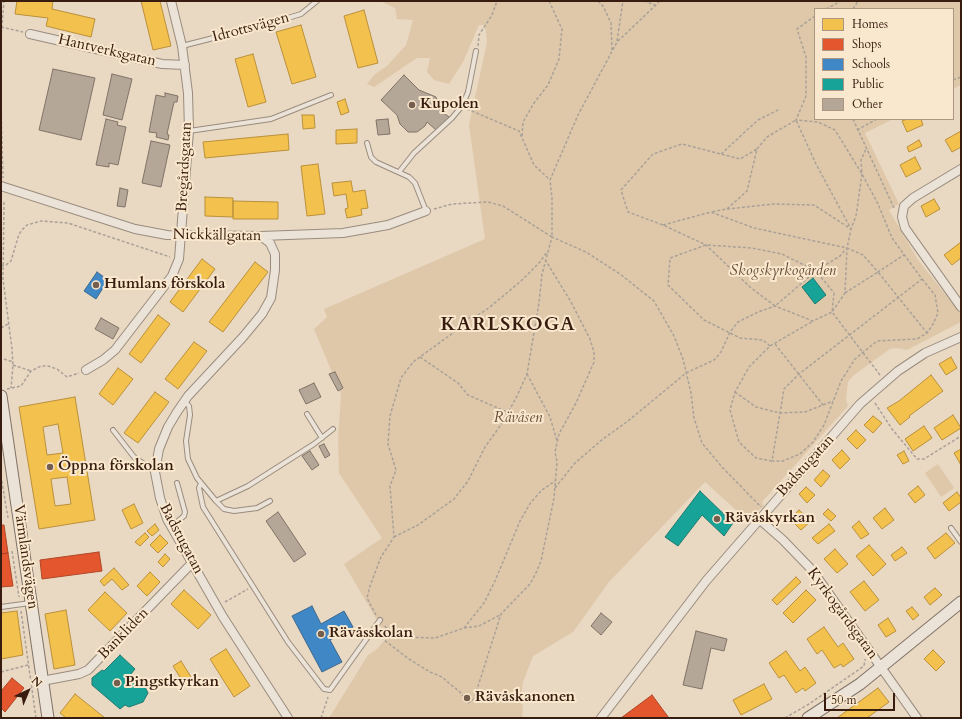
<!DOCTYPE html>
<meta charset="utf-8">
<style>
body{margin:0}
#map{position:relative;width:962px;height:719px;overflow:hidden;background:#e9d8c2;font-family:Cardo,serif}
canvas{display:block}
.frame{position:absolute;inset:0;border:2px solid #371c0f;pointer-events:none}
.legend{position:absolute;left:814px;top:8px;width:140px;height:112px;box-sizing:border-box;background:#fae8ce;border:1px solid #ac9682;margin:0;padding:5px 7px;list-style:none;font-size:12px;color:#371c0f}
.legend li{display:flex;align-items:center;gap:8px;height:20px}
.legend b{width:20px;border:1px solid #ac9682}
.north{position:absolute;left:8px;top:671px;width:40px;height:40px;-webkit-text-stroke:3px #fae8ce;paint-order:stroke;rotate:44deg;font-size:11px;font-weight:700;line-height:16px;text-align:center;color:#371c0f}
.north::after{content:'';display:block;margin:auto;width:14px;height:18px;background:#371c0f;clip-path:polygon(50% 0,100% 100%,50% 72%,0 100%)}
.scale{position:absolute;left:824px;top:693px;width:71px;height:18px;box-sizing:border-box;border:2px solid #371c0f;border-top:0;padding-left:5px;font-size:12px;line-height:14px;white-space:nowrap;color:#371c0f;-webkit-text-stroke:3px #fae8ce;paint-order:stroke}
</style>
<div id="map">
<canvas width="962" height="719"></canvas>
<div class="frame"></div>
<ul class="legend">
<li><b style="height:11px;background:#f2c14e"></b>Homes</li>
<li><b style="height:11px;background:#e4572e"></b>Shops</li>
<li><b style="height:11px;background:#3f88c5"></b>Schools</li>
<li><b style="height:11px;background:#17a398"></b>Public</li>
<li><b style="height:11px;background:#b4a798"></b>Other</li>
</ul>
<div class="north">N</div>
<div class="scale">50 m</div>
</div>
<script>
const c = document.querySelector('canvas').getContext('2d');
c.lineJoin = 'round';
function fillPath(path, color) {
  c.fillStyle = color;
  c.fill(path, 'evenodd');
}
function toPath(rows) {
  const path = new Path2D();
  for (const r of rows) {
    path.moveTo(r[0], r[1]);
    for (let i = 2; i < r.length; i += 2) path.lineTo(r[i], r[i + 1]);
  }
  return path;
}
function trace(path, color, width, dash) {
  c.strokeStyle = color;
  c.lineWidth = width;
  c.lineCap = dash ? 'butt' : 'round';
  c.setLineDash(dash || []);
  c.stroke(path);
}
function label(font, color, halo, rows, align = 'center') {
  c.font = font + ' Cardo,serif';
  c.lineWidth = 4;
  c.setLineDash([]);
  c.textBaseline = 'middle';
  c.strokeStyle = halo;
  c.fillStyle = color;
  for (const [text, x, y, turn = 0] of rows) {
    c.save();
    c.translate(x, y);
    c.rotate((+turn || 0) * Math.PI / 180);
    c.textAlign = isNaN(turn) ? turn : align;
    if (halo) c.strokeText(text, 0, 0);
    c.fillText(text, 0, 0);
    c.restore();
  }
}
const green = toPath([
 [380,1,961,1,961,85,953,89,953,9,815,9,815,119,893,119,865,133,899,204,889,210,918,260,961,314,961,322,907,350,896,348,890,349,854,375,848,382,846,400,848,406,762,502,764,506,746,519,705,482,609,582,573,632,533,656,523,682,520,703,523,705,522,718,329,718,368,655,377,649,387,637,344,564,382,538,339,473,338,439,341,394,314,329,327,317,324,309,485,239,469,125,487,42,485,25,479,25,463,62,449,84,434,80,427,72,430,58,417,58,374,87,367,84,375,74,387,66,406,45,413,20,397,19,395,8],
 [938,464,954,488,941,497,925,473]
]);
const homes = toPath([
 [17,1,53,1,52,9,95,19,91,37,46,26,48,18,15,14,17,1],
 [141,1,160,1,171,46,153,50,141,1],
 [364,10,378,63,358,68,344,16,364,10],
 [301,25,316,77,292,84,276,32,301,25],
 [253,54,266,102,248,107,235,59,253,54],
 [345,99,349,112,341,115,337,102,345,99],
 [302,115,314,115,315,128,303,129,302,115],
 [907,119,921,119,923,125,907,132,902,121,907,119],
 [357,129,357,143,336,144,336,130,357,129],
 [961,131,961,147,952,152,945,140,961,131],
 [288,134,289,150,205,158,203,142,288,134],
 [919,140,922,146,909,152,907,147,919,140],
 [915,157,921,169,906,177,900,165,915,157],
 [318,164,325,214,307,216,301,166,318,164],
 [351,181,353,192,365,190,368,208,361,209,362,215,347,218,345,209,348,208,346,194,334,196,332,183,351,181],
 [205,197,233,198,233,217,205,216,205,197],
 [934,199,940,209,926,217,921,206,934,199],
 [233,201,278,202,278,219,233,219,233,201],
 [961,242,961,258,952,265,944,255,961,242],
 [202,259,215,269,183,312,170,302,202,259],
 [255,262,268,272,223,332,209,322,255,262],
 [158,315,170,324,141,363,129,354,158,315],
 [194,342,207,351,178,389,165,379,194,342],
 [951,357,957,368,946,375,939,364,951,357],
 [118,368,133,379,113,405,99,394,118,368],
 [931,375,943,391,909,416,910,417,900,425,887,408,899,401,931,375],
 [155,392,169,402,138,443,124,433,155,392],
 [75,397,95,520,39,529,19,407,75,397],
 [58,424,63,453,47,455,43,427,58,424],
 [67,477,71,504,55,506,51,479,67,477],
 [953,415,961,428,942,440,934,428,953,415],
 [873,416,882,423,873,433,864,425,873,416],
 [924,426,932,438,913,451,905,439,924,426],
 [856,430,866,440,857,449,847,439,856,430],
 [961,449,961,465,954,453,961,449],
 [842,450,850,459,840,469,832,460,842,450],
 [904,451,909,461,903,464,897,455,904,451],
 [823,470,830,476,821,487,814,480,823,470],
 [918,486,925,495,915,503,908,494,918,486],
 [806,487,815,495,807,503,799,494,806,487],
 [957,492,961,498,961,502,949,511,943,503,957,492],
 [134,504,143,523,131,529,122,510,134,504],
 [885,508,894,520,882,529,873,518,885,508],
 [828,509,836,516,831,521,823,514,828,509],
 [799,510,811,521,801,530,790,519,799,510],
 [859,521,869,534,861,539,852,527,859,521],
 [155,524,159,530,152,536,147,531,155,524],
 [829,524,835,531,818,544,812,538,829,524],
 [145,533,149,537,140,546,135,542,145,533],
 [946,533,955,543,935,559,927,548,946,533],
 [160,535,168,543,158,553,150,545,160,535],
 [869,545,886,564,873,576,856,556,869,545],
 [902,547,907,553,895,561,891,555,902,547],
 [835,549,848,564,837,573,824,559,835,549],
 [165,554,170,559,163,567,158,562,165,554],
 [114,568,129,585,122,590,112,579,104,586,100,581,114,568],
 [150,572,160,582,147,596,137,586,150,572],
 [796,577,801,582,777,605,772,600,796,577],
 [864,581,879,600,865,611,850,592,864,581],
 [935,588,942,595,930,605,924,597,935,588],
 [184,590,211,615,198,629,171,604,184,590],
 [806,590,816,600,793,623,783,613,806,590],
 [105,592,127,613,110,631,88,610,105,592],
 [912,607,919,615,913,620,906,611,912,607],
 [66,610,75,665,54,669,45,614,66,610],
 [17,611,23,655,1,659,1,613,17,611],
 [888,618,896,631,886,637,878,625,888,618],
 [824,627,838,647,843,643,854,659,843,667,841,664,834,668,822,650,817,654,807,639,824,627],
 [226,649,250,686,234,697,210,659,226,649],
 [933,650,945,662,936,671,924,659,933,650],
 [786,651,800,671,805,667,816,683,805,691,803,688,796,693,784,675,779,678,769,663,786,651],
 [181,661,193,680,185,685,173,666,181,661],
 [764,684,772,699,741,715,733,700,764,684],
 [878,688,889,702,867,718,837,718,878,688],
 [75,694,105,718,66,718,60,713,75,694]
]);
const shops = toPath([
 [1,525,4,525,8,553,1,554,1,525],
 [99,552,102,571,42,579,40,560,99,552],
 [8,553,13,586,1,587,1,554,8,553],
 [12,678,24,688,5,712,1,708,1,691,12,678],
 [652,695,669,718,621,718,652,695]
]);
const schools = toPath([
 [97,272,108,280,96,299,84,291,97,272],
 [312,606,321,624,344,611,353,627,330,640,342,662,322,672,292,616,312,606]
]);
const public = toPath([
 [813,278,826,295,815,304,802,287,813,278],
 [700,491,733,523,724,536,702,515,678,546,665,537,700,491],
 [120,655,135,669,126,680,127,681,131,678,137,678,144,685,148,693,143,702,129,707,125,705,120,709,92,685,92,678,102,670,104,671,120,655]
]);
const building = toPath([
 [53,69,95,78,81,140,39,130,53,69],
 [112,74,132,79,122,120,103,115,112,74],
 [404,75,419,90,436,97,440,110,449,117,436,130,427,122,425,126,417,132,408,132,400,124,397,115,381,100,404,75],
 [165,93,178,96,177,102,174,102,167,134,169,135,168,140,156,137,157,133,149,132,156,95,165,97,165,93],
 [106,119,118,122,117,125,126,127,118,165,109,163,109,167,96,165,106,119],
 [388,119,390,134,378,135,376,120,388,119],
 [151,141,170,145,161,187,142,183,151,141],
 [120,188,128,190,125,207,117,206,120,188],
 [101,318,119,328,113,339,95,329,101,318],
 [335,372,343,388,338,391,329,374,335,372],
 [314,383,321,397,306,404,299,390,314,383],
 [324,444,330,455,325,458,319,446,324,444],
 [310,451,319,465,312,470,302,456,310,451],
 [278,512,306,554,294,562,266,521,278,512],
 [601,613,612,622,601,635,591,626,601,613],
 [696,631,727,639,724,651,711,648,702,689,683,685,696,631]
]);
const path = toPath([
 [598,1,603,6,611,23,612,50],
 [644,1,655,5],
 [826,9,841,1],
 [853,9,858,1],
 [815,16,797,29,806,57,806,96,796,120,818,122,835,130,862,174,878,204,892,238,922,279],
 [1,27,23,32],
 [1,38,4,1],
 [617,41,623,1],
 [478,46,479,35,492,15,497,1],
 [953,80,961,77],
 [1,106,3,178],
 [467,109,519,131,534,165,549,179],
 [853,119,894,208],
 [857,130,877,119],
 [522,136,523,122,534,103,548,85,559,59,562,29,549,1],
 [721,154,758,120,780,109],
 [4,202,3,279,12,349,13,365,11,388],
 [434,209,452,204,488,202,503,206,552,237,552,198,550,180,578,115,617,42,660,1],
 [727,209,774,204,814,205,851,229,856,216,862,174,861,160,866,149],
 [663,225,711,212],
 [1,266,6,265,11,261,19,234,23,229,27,225,41,221,68,223,170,257],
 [922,279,935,295,938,313,933,324,927,333,917,339,877,341,855,359,841,381,824,425,813,442,800,454,783,461,772,461,784,389,799,374,922,279],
 [845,293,878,272,927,333],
 [1,328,8,324],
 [775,344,823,405],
 [770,346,763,340,740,338,704,320,668,285,670,258,706,245,752,248,782,254,816,271,840,256,846,249],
 [420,357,458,383,468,395,507,412],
 [4,359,13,362],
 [13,365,31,371],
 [527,374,550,417,557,441],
 [880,375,832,312,845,293,847,248,851,229,816,164,796,120,767,137,757,149,747,191,727,209,711,212,754,228,847,248,863,255,878,272,904,255],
 [7,389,21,386,31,371,41,366,48,366,57,369,67,377,79,373],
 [735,392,756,407,780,413,805,412,833,401],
 [875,403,892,429,917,459,924,459,961,436],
 [772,461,756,458,739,442,730,410,735,392,749,367,770,346,813,321],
 [1,476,8,518],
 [555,488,575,463,603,439,628,421,686,373,714,360,721,352,730,332,738,322,758,312,775,306,813,321,832,312,834,293,816,271,775,306,750,287,706,245,663,225,628,212,621,190,653,154,682,144,740,159,757,149],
 [394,537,418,525,454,499,468,481,485,447,503,422,517,396,527,374,539,303,542,274,552,237,586,252,620,274,654,301,674,336,683,359,691,393,694,418,702,443,722,467,761,507],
 [12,551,19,597],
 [225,602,248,589],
 [21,611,36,718],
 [376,615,367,598,370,586,381,557,394,537,390,486,396,470,388,444,390,416,401,378,413,362,453,333,469,318,480,314,490,307,521,281,540,262,547,252],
 [385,626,389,632,400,637,435,638,464,628,479,626,500,615],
 [464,628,484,603,495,581,520,521,531,502,542,490,555,481],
 [380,632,384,640,409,659,430,672,442,677,450,684,460,692,468,703,474,699,501,614,530,584,535,575,541,561,554,498,557,462,555,452,559,434,576,403,594,362,594,352,590,339,571,302,546,261],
 [1,672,28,665],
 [321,718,328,697],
 [785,718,809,704,864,666,865,659]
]);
const lane = toPath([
 [182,46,268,24,301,14,317,1],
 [189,131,271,119,331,95],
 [367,143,371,157,376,162,409,177,415,183,426,211],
 [399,172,414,153,452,118,462,106,468,92,476,51],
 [184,401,189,406,190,415,186,441,188,459,197,478,216,501,224,509,234,511,257,508,270,501],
 [307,414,322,438],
 [113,430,134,457,155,472],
 [201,483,199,488,203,507,288,642,324,689,330,690,380,620],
 [216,501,248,486,314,444,333,429],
 [172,526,184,516,185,512,177,483],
 [951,528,961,542],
 [1,607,30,603]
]);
const street = toPath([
 [30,34,162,64,185,65],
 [961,169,913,198,904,206,902,217,905,228,961,307],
 [1,186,135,229,167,235,261,236,343,233,388,225,426,211],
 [261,236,270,243,275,254,275,270,271,298,262,314,243,337,188,396,177,412,168,427,159,449,155,472,160,498,167,519,223,617,288,718],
 [86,370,103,360,115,350,172,276,179,259,189,131,188,93,182,46,171,1],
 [759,519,783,540,812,570,917,718],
 [42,681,79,674,88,670,193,562],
 [601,718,706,581,860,404,898,371,925,353,961,337]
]);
const secondary = toPath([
 [1,396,48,718],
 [808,718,860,684,961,602]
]);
const markers = [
 [412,105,4,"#755e4e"],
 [96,285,4,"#755e4e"],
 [50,467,4,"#755e4e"],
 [717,519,4,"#755e4e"],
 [321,634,4,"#755e4e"],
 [117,683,4,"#755e4e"],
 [467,698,4,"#755e4e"]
];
const streetNames = [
 ["Idrottsvägen",251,28,-15],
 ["Hantverksgatan",107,51,13],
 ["Bregårdsgatan",185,167,-87],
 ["Nickkällgatan",217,236,1],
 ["Badstugatan",806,466,-48],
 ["Badstugatan",181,539,62],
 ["Värmlandsvägen",25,557,82],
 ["Kyrkogårdsgatan",842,614,54],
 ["Bankliden",124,634,-46]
];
const poiNames = [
 ["Kupolen",420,105],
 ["Humlans förskola",104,285],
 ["Öppna förskolan",58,467],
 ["Rävåskyrkan",725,519],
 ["Rävåsskolan",329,634],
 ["Pingstkyrkan",125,683],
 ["Rävåskanonen",475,698]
];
const parkNames = [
 ["Skogskyrkogården",783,272],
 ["Rävåsen",518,419]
];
const districtNames = [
 ["KARLSKOGA",508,326]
];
fillPath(green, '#dfc8aa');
fillPath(homes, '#f2c14e');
trace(homes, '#ba903b', 1);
fillPath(shops, '#e4572e');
trace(shops, '#b04525', 1);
fillPath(schools, '#3f88c5');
trace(schools, '#3d688e', 1);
fillPath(public, '#17a398');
trace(public, '#217a6f', 1);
fillPath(building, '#b4a798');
trace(building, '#807367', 1);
trace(lane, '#998c7e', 6);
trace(street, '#998c7e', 10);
trace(secondary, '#807367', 13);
trace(path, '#a9a198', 1.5, [3, 2]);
trace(lane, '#ece3d8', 4);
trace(street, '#ece3d8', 8);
trace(secondary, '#ece3d8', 11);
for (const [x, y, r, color] of markers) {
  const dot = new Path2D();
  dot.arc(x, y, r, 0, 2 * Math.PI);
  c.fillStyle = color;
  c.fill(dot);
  trace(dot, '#fae8ce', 1.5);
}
label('15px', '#371c0f', '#fae8ce', streetNames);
label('bold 15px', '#371c0f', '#fae8ce', poiNames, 'left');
label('italic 15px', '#674c38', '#fae8ce', parkNames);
c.letterSpacing = '1px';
label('bold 19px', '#371c0f', '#fae8ce', districtNames);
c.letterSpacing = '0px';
</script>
